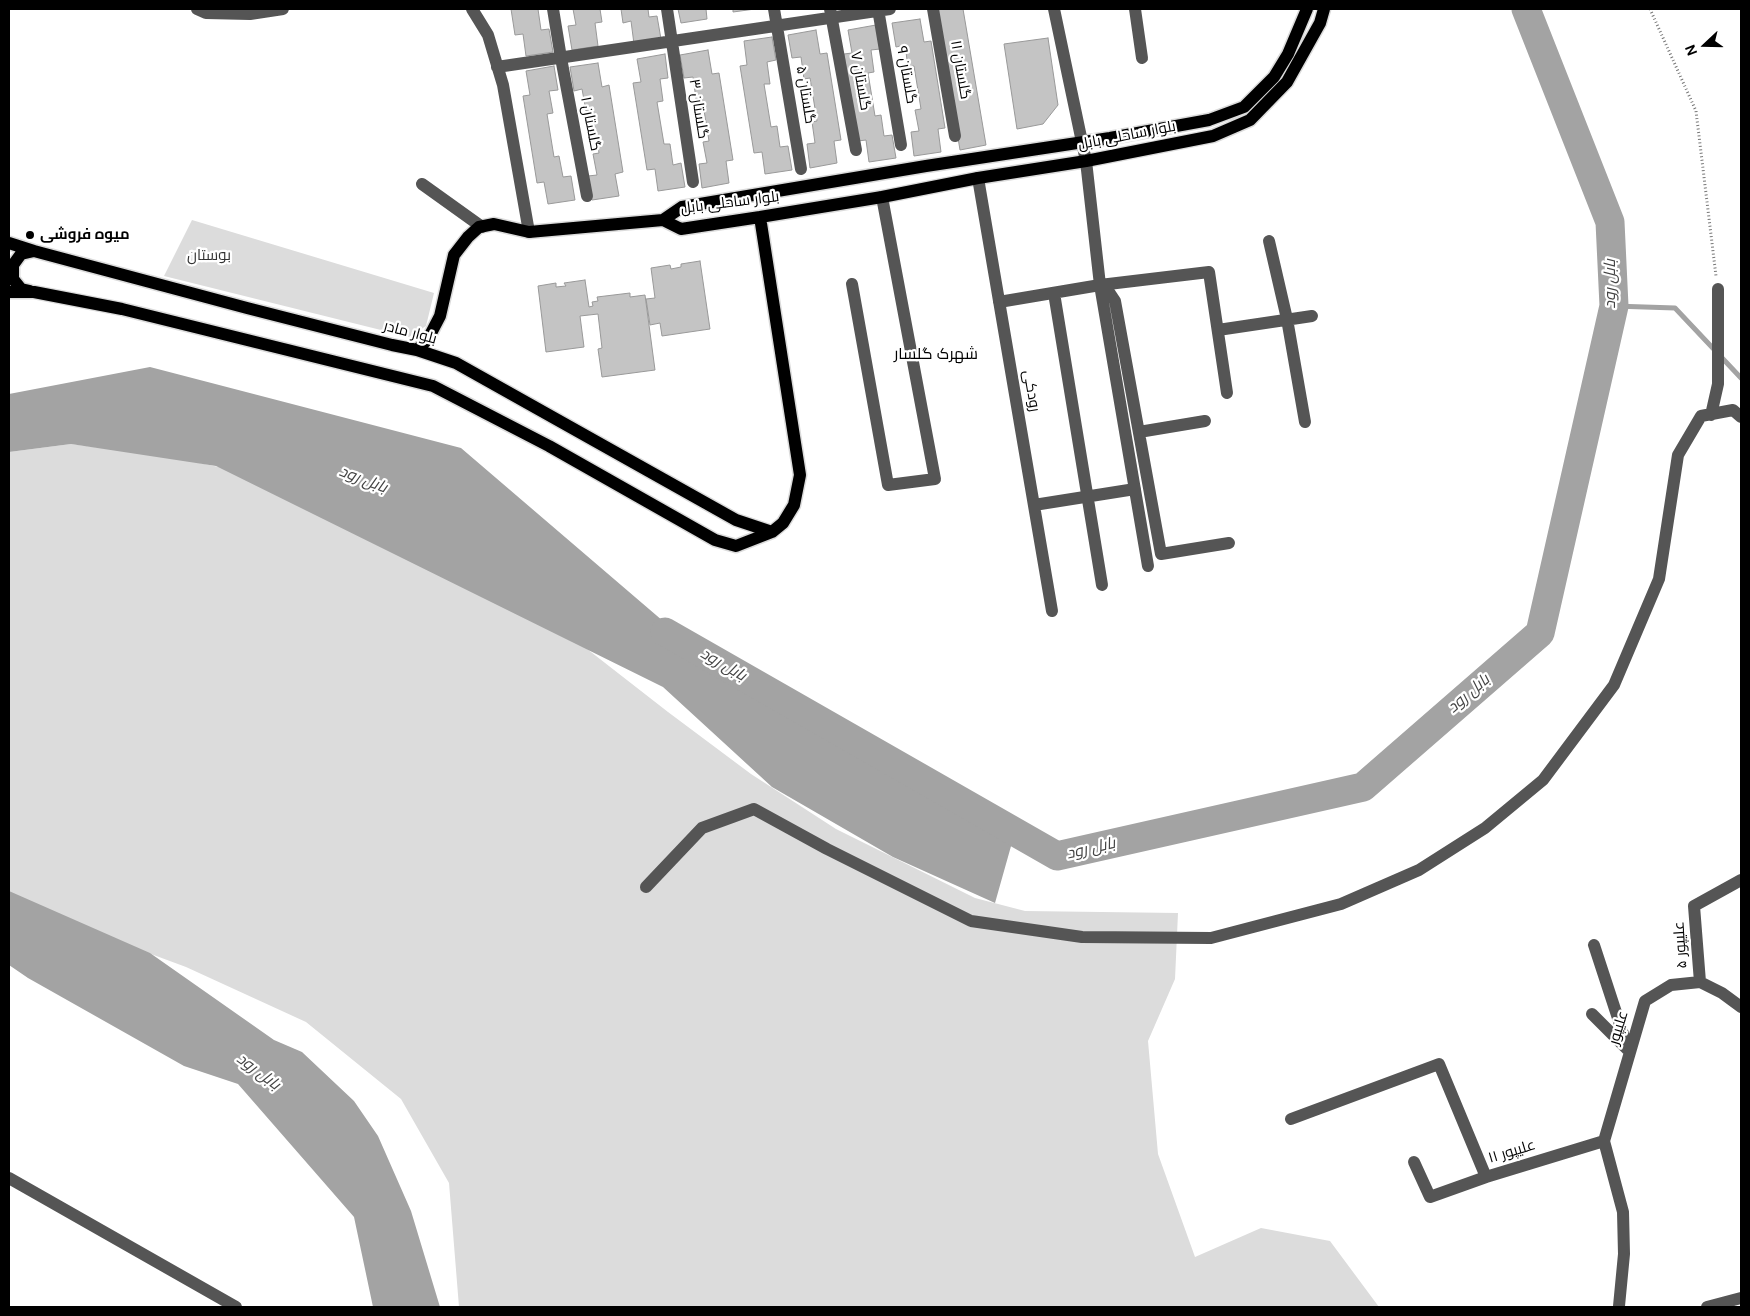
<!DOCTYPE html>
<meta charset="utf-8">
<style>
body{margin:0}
#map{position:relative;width:1750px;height:1316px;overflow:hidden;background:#fff;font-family:"DM Sans",sans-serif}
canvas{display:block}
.frame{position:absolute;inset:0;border:10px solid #000;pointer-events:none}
.north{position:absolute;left:1680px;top:20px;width:50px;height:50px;-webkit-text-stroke:4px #fff;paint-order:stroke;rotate:249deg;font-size:14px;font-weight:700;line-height:20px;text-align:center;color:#000}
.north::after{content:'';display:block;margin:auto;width:18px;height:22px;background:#000;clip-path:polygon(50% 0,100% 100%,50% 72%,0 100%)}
</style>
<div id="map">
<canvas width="1750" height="1316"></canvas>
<div class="frame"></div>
<div class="north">N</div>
</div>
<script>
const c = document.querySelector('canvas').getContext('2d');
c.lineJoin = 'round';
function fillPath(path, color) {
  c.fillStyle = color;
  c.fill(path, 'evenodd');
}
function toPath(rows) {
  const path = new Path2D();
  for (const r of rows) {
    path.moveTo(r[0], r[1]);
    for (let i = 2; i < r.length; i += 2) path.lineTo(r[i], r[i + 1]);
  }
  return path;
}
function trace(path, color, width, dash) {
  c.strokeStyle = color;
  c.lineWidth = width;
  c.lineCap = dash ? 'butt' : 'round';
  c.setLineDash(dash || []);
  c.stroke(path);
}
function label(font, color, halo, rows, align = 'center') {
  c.font = font + ' "DM Sans",Cairo,sans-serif';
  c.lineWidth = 4.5;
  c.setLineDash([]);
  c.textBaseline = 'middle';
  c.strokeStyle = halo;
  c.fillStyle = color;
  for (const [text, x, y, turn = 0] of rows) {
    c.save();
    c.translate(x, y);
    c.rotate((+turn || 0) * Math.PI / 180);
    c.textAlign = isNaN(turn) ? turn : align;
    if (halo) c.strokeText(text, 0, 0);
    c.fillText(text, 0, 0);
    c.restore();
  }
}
const green = toPath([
 [192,220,434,293,426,326,409,337,164,276],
 [71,444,171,457,305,485,546,617,668,712,751,774,836,829,975,898,1025,911,1178,913,1175,979,1148,1041,1158,1154,1195,1257,1261,1228,1330,1241,1379,1307,459,1307,449,1183,401,1099,306,1022,186,967,97,934,9,894,9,452]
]);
const water = toPath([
 [150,367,461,448,698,651,1015,832,995,903,893,857,772,787,663,687,216,466,71,444,9,452,9,394],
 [9,891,150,953,274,1040,302,1052,354,1101,378,1136,411,1211,440,1307,373,1307,354,1217,238,1084,184,1066,28,978,9,965]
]);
const stream = toPath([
 [1614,306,1675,308,1741,378]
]);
const river = toPath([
 [665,632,1057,856,1363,787,1540,633,1614,306,1610,222,1526,9]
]);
const building = toPath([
 [511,9,538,9,541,30,549,29,553,52,526,56,523,34,515,35,511,9],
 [573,9,600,9,602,22,595,23,598,46,572,50,568,26,576,25,573,9],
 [621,9,648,9,649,17,657,16,661,39,634,44,631,21,623,23,621,9],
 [678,9,706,9,707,19,681,23,678,9],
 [733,9,755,9,733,12,733,9],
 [937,9,963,9,986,145,960,150,937,9],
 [920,19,924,42,931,41,945,128,938,129,941,152,914,156,911,132,919,131,915,110,921,109,914,66,908,67,905,45,896,47,892,23,920,19],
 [876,25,880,49,871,50,874,72,868,73,875,116,881,115,884,136,892,135,896,158,869,162,866,140,858,141,844,54,852,53,848,30,876,25],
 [816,30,820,54,827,53,841,140,834,141,837,163,810,168,807,144,815,143,812,122,817,121,810,78,804,79,801,57,792,58,788,35,816,30],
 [772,37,776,60,767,62,770,84,764,84,771,127,777,126,780,147,788,146,792,170,765,174,762,152,754,153,740,66,747,65,744,41,772,37],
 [1048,38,1058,105,1043,124,1017,129,1004,44,1048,38],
 [708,50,712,74,719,73,733,160,726,161,729,183,702,188,699,164,707,163,703,142,709,141,702,98,696,99,693,77,684,78,680,55,708,50],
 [665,54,668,78,660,79,663,101,657,102,664,144,670,144,673,165,681,163,685,187,658,191,655,169,647,170,633,83,641,82,637,59,665,54],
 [598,63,602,87,609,85,623,172,615,174,619,196,592,200,588,176,597,175,593,154,599,153,592,110,586,111,582,89,574,91,570,67,598,63],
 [554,66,558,90,549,91,553,113,547,114,554,157,559,156,563,177,571,176,575,200,548,204,544,182,537,183,523,96,530,95,526,71,554,66],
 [700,261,710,329,662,336,660,323,650,325,646,299,655,298,651,268,670,265,671,269,681,267,681,264,700,261],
 [585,280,589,307,593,306,592,302,598,301,597,297,630,293,630,297,645,295,655,370,602,377,598,349,602,348,598,314,580,316,584,347,546,352,538,286,556,283,556,287,566,286,564,283,585,280]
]);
const path = toPath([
 [1650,9,1696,111,1716,276]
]);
const minor = toPath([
 [197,9,206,13,250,14,283,9],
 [472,9,488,35,503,85,529,232],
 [553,9,561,58,587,196],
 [667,9,693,182],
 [774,9,801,169],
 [830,9,856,150],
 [878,9,901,145],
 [933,9,955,136],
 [1054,9,1086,161,1100,285,1148,566],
 [1135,9,1142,58],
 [497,67,890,9],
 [978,178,1052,611],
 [422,184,482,227],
 [1269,241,1287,319,1305,422],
 [852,284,888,485,935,479,882,197],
 [1100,285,1109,292,1115,301,1161,554,1229,543],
 [1054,293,1102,585],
 [999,302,1100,285,1209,272,1227,393],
 [1218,330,1312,316],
 [1711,415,1718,384,1718,289],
 [1139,432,1205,421],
 [1034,505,1135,489],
 [646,887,702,828,754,809,827,849,971,921,1082,937,1211,938,1341,904,1419,870,1485,828,1543,780,1614,685,1659,579,1678,455,1701,416,1733,410,1741,417],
 [1594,945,1629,1052],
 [1700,982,1694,906,1741,880],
 [1592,1014,1628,1050],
 [1291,1119,1439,1064,1486,1177],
 [1604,1141,1645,1001,1671,985,1700,982,1722,993,1741,1007],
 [1604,1141,1623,1212,1624,1254,1619,1306],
 [1414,1162,1430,1197,1486,1177,1604,1141],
 [9,1178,236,1307],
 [1707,1307,1741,1298]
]);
const major = toPath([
 [663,220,681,229,760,217,882,197,978,178,1086,161,1213,136,1250,120,1287,82,1320,23,1324,9],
 [9,243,34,251,247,308,392,345,417,350,456,363,736,520,772,532],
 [30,291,21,289,13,279,13,265,21,254,34,251],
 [9,292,34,292,122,309,433,386,549,446,715,540,736,546,772,532,783,523,794,505,800,475,760,217],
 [417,350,428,339,440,316,454,255,468,237,479,227,494,224,529,232,663,220,682,207,926,166,1110,138,1209,120,1244,107,1274,77,1288,54,1307,9]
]);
const markers = [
 [30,235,5,"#000"]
];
const streetNames = [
 ["گلستان ۱۱",960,70,80],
 ["گلستان ۹",906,75,80],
 ["گلستان ۷",860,81,80],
 ["گلستان ۵",805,95,81],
 ["گلستان ۳",698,109,81],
 ["گلستان ۱",590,124,79],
 ["بلوار ساحلی بابل",1127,136,-11],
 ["بلوار ساحلی بابل",730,203,-7],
 ["بلوار مادر",410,333,15],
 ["رودکی",1031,391,80],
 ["علیپور ۵",1681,945,-94],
 ["علیپور",1619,1028,-73],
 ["علیپور ۱۱",1512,1152,-17]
];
const poiNames = [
 ["میوه فروشی",40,235]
];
const parkNames = [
 ["بوستان",209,256]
];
const waterNames = [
 ["بابل رود",1611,284,-90],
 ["بابل رود",363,480,21],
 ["بابل رود",723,665,30],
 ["بابل رود",1469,694,-41],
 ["بابل رود",1091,849,-13],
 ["بابل رود",258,1072,37]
];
const neighbourhoodNames = [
 ["شهرک گلسار",936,355]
];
fillPath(green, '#dcdcdc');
fillPath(water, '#a3a3a3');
trace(stream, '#a3a3a3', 5);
trace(river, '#a3a3a3', 29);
fillPath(building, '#c4c4c4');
trace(building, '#999', 1);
trace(major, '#dbdbdb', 15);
trace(path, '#777', 3, [1, 2.5]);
trace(minor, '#555', 12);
trace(major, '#000', 12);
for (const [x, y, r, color] of markers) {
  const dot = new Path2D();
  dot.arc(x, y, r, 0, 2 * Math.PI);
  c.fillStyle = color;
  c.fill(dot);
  trace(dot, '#fff', 2);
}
label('15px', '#000', '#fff', streetNames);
label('bold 15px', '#000', '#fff', poiNames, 'left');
label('15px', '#333', '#fff', parkNames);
label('italic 16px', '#444', '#fff', waterNames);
label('16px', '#000', '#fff', neighbourhoodNames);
</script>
